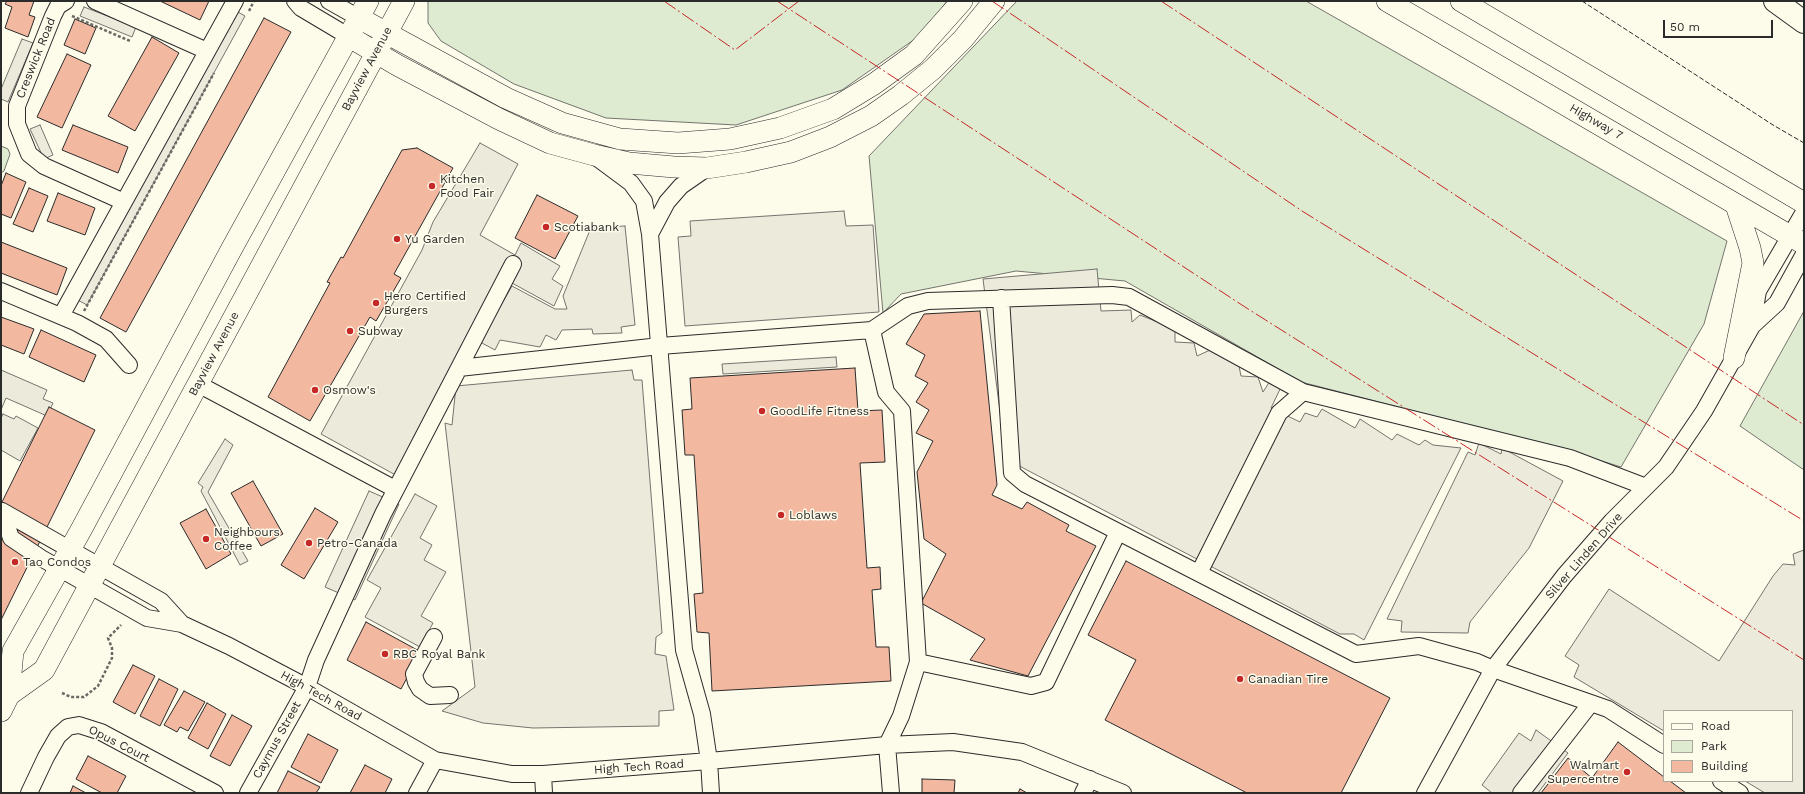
<!DOCTYPE html>
<style>
body{margin:0}
#map{position:relative;width:1805px;height:794px;overflow:hidden;background:#fdfbea;font-family:"Work Sans",sans-serif}
canvas{display:block}
.frame{position:absolute;inset:0;border:2px solid #2b2b2b;pointer-events:none}
.legend{position:absolute;left:1663px;top:710px;width:130px;height:72px;box-sizing:border-box;background:#fdfbea;border:1px solid #a9a89e;margin:0;padding:5px 7px;list-style:none;font-size:12px;color:#2b2b2b}
.legend li{display:flex;align-items:center;gap:8px;height:20px}
.legend b{width:20px;border:1px solid #a9a89e}
.scale{position:absolute;left:1663px;top:20px;width:110px;height:18px;box-sizing:border-box;border:2px solid #2b2b2b;border-top:0;padding-left:5px;font-size:12px;line-height:14px;white-space:nowrap;color:#2b2b2b;-webkit-text-stroke:3px #fdfbea;paint-order:stroke}
</style>
<div id="map">
<canvas width="1805" height="794"></canvas>
<div class="frame"></div>
<ul class="legend">
<li><b style="height:5px;background:#fdfbea"></b>Road</li>
<li><b style="height:11px;background:#deebd1"></b>Park</li>
<li><b style="height:11px;background:#f2b8a0"></b>Building</li>
</ul>
<div class="scale">50 m</div>
</div>
<script>
const c = document.querySelector('canvas').getContext('2d');
c.lineJoin = 'round';
function fillPath(path, color) {
  c.fillStyle = color;
  c.fill(path, 'evenodd');
}
function toPath(rows) {
  const path = new Path2D();
  for (const r of rows) {
    path.moveTo(r[0], r[1]);
    for (let i = 2; i < r.length; i += 2) path.lineTo(r[i], r[i + 1]);
  }
  return path;
}
function trace(path, color, width, dash) {
  c.strokeStyle = color;
  c.lineWidth = width;
  c.lineCap = dash ? 'butt' : 'round';
  c.setLineDash(dash || []);
  c.stroke(path);
}
function label(font, color, halo, rows, align = 'center') {
  c.font = font + ' "Work Sans",sans-serif';
  c.lineWidth = 3;
  c.setLineDash([]);
  c.textBaseline = 'middle';
  c.strokeStyle = halo;
  c.fillStyle = color;
  for (const [text, x, y, turn = 0] of rows) {
    c.save();
    c.translate(x, y);
    c.rotate((+turn || 0) * Math.PI / 180);
    c.textAlign = isNaN(turn) ? turn : align;
    if (halo) c.strokeText(text, 0, 0);
    c.fillText(text, 0, 0);
    c.restore();
  }
}
const green = toPath([
 [428,1,947,1,925,32,842,90,736,125,606,118,514,84,441,41,428,23,428,1],
 [1017,1,1306,1,1727,241,1704,324,1621,467,1566,450,1301,382,1125,281,1016,271,901,294,883,313,869,156,1017,1],
 [1,146,8,149,10,154,4,171,1,173,1,146],
 [1804,311,1804,470,1740,426,1804,311]
]);
const parking = toPath([
 [84,7,136,27,132,37,80,16,84,7],
 [231,8,245,16,87,305,72,297,231,8],
 [22,39,33,43,8,102,1,99,1,89,22,39],
 [40,125,53,155,44,159,30,129,40,125],
 [480,143,518,164,480,235,515,255,521,243,560,266,552,279,563,286,554,306,512,283,517,274,401,478,321,434,422,250,433,222,480,143],
 [844,211,846,226,873,225,879,312,685,326,678,237,691,236,690,221,844,211],
 [625,226,635,325,621,327,622,333,593,334,592,329,562,330,556,340,546,335,540,347,500,340,495,350,480,342,512,286,555,309,567,309,563,296,590,230,597,227,625,226],
 [1097,269,1101,311,1131,310,1132,322,1140,315,1175,329,1175,342,1194,343,1197,356,1210,350,1239,366,1241,376,1258,377,1263,392,1270,381,1281,387,1271,408,1300,422,1305,413,1317,417,1322,409,1355,428,1360,419,1392,440,1397,434,1419,445,1425,440,1433,445,1461,448,1364,640,1354,634,1340,634,1006,459,983,279,1097,269],
 [836,357,837,367,723,374,722,364,836,357],
 [1,370,47,390,43,399,53,403,47,416,6,398,1,410,1,370],
 [632,370,634,380,642,380,662,633,656,637,655,654,666,656,674,710,659,711,659,726,533,728,483,723,442,711,475,687,445,423,452,425,456,386,632,370],
 [3,414,14,419,16,416,38,428,20,461,1,450,1,418,3,414],
 [225,439,233,445,208,492,248,561,240,565,201,491,203,487,198,483,225,439],
 [1479,443,1501,454,1502,448,1563,481,1529,548,1470,622,1468,633,1401,632,1402,621,1387,619,1468,452,1475,455,1479,443],
 [369,491,399,504,355,600,325,587,369,491],
 [415,494,437,506,420,538,432,545,424,560,446,572,421,616,433,623,420,647,365,617,381,588,367,580,415,494],
 [1804,550,1804,793,1765,793,1745,781,1792,781,1792,711,1664,711,1664,731,1574,677,1579,665,1565,656,1609,589,1719,661,1773,576,1783,564,1795,565,1793,554,1804,550],
 [1536,730,1568,753,1538,793,1492,793,1482,785,1519,733,1531,741,1536,730]
]);
const building = toPath([
 [7,1,34,1,29,15,35,17,28,37,5,28,12,7,5,4,7,1],
 [160,1,209,1,200,20,160,1],
 [264,18,291,32,126,332,100,318,264,18],
 [75,19,96,28,85,54,64,45,75,19],
 [152,37,179,53,135,131,108,116,152,37],
 [67,54,91,65,62,128,37,117,67,54],
 [73,125,128,147,118,173,62,150,73,125],
 [417,148,453,168,394,274,401,278,376,321,370,317,310,421,268,397,330,283,327,282,341,257,343,258,402,150,417,148],
 [6,173,26,182,11,218,1,214,1,186,6,173],
 [29,188,48,196,33,232,13,224,29,188],
 [58,193,95,208,85,235,47,221,58,193],
 [537,195,578,216,555,259,515,238,537,195],
 [1,242,67,268,57,295,1,273,1,242],
 [980,311,997,485,992,495,1022,509,1027,502,1069,525,1066,531,1096,546,1028,676,970,660,985,639,921,603,946,554,924,539,917,472,933,441,916,433,929,410,916,402,928,383,915,376,925,355,906,344,924,314,980,311],
 [1,317,34,329,24,354,1,345,1,317],
 [41,330,96,355,84,382,29,357,41,330],
 [855,368,858,411,882,410,885,462,860,463,867,568,880,567,881,589,872,590,876,647,889,647,891,681,712,691,709,633,697,632,694,594,703,593,694,455,685,455,682,410,692,409,690,378,855,368],
 [49,407,95,430,1,620,1,504,49,407],
 [253,481,283,534,261,546,231,493,253,481],
 [315,508,338,522,304,579,281,565,315,508],
 [206,509,231,554,206,569,180,523,206,509],
 [1126,561,1390,698,1341,793,1247,793,1105,720,1136,660,1088,635,1126,561],
 [366,622,421,652,401,689,347,660,366,622],
 [133,665,155,676,135,714,113,702,133,665],
 [159,679,178,689,160,726,140,716,159,679],
 [184,691,205,702,188,731,180,727,177,732,164,725,184,691],
 [207,703,226,714,208,749,188,738,207,703],
 [232,715,252,726,230,766,210,756,232,715],
 [308,734,338,750,321,783,291,767,308,734],
 [1618,742,1664,777,1664,781,1670,781,1686,793,1541,793,1568,758,1592,778,1618,742],
 [88,756,126,776,117,793,102,793,76,779,88,756],
 [365,765,392,779,385,793,350,793,365,765],
 [288,771,320,787,316,793,277,793,288,771],
 [922,779,955,780,954,793,922,793,922,779],
 [73,786,86,793,70,793,73,786],
 [1020,789,1027,793,1018,793,1020,789]
]);
const path = toPath([
 [249,11,254,1],
 [72,16,130,41],
 [84,311,214,73],
 [62,693,71,697,84,697,98,686,112,658,112,648,108,638,121,625]
]);
const minor = toPath([
 [66,1,58,6,53,16,17,106,17,124,29,154,44,166,124,202],
 [95,1,207,51],
 [295,1,301,8,348,36],
 [329,1,359,18],
 [596,157,631,183,644,201,650,234,684,650,702,714,709,761,711,793],
 [650,234,667,202,681,186,707,168],
 [1,291,77,323,106,339,129,365],
 [1001,298,1012,473,1025,484,1356,654,1419,646,1477,662,1493,669,1608,709,1664,745],
 [61,316,235,1],
 [1752,326,1777,303,1804,254],
 [872,330,886,392,902,411,918,662,901,716,887,745,891,793],
 [459,368,513,264],
 [198,384,395,489],
 [2,511,11,538,41,558,147,618,182,624,229,646,307,687,435,760,512,774,543,774,709,761,887,745,953,742,1022,752,1123,793],
 [2,511,161,601,182,624],
 [1199,573,1279,413,1303,392],
 [434,637,414,674,416,682,420,689,430,696,450,695],
 [918,662,1031,686,1046,682,1118,532],
 [543,774,544,793],
 [1721,781,1740,793],
 [29,793,46,757,58,736,68,727,79,725,101,732,215,793],
 [248,793,307,687,316,660,383,514,459,368,660,346,872,330,908,306,928,301,1112,295,1129,297,1303,392,1570,458,1646,487],
 [417,793,435,760],
 [1083,793,1090,779],
 [1425,793,1493,669,1564,576,1612,521,1666,467,1704,411,1752,326,1758,291,1804,212],
 [1521,793,1591,703]
]);
const major = toPath([
 [1387,1,1804,244],
 [1461,1,1804,203],
 [359,18,506,98,562,123,620,139,678,143,730,139,780,128,833,109,874,84,914,55,962,1],
 [348,36,397,65,499,119,550,143,594,155,629,163,674,167,707,168,746,162,791,152,830,137,871,116,901,95,933,69,963,39,994,1],
 [1734,358,1753,263,1750,248,1736,205],
 [9,695,44,670,404,1],
 [1,711,9,695,13,651,81,530,231,250,368,1]
]);
const highway = toPath([
 [1775,1,1804,22]
]);
const fence = toPath([
 [1582,1,1773,125,1804,143]
]);
const power = toPath([
 [664,1,735,50,799,1],
 [777,1,1245,307,1804,660],
 [992,1,1302,211,1804,521],
 [1161,1,1804,425]
]);
const markers = [
 [432,186,4,"#c62828"],
 [546,227,4,"#c62828"],
 [397,239,4,"#c62828"],
 [376,303,4,"#c62828"],
 [350,331,4,"#c62828"],
 [315,390,4,"#c62828"],
 [762,411,4,"#c62828"],
 [781,515,4,"#c62828"],
 [206,539,4,"#c62828"],
 [309,543,4,"#c62828"],
 [15,562,4,"#c62828"],
 [385,654,4,"#c62828"],
 [1240,679,4,"#c62828"],
 [1627,772,4,"#c62828"]
];
const streetNames = [
 ["Creswick Road",36,58,-68],
 ["Bayview Avenue",367,69,-62],
 ["Highway 7",1596,122,30],
 ["Bayview Avenue",214,354,-62],
 ["Silver Linden Drive",1584,556,-49],
 ["High Tech Road",321,696,29],
 ["Caymus Street",277,740,-61],
 ["Opus Court",119,744,27],
 ["High Tech Road",639,767,-4]
];
const poiNames = [
 ["Kitchen",440,179],
 ["Food Fair",440,193],
 ["Scotiabank",554,227],
 ["Yu Garden",405,239],
 ["Hero Certified",384,296],
 ["Burgers",384,310],
 ["Subway",358,331],
 ["Osmow's",323,390],
 ["GoodLife Fitness",770,411],
 ["Loblaws",789,515],
 ["Neighbours",214,532],
 ["Coffee",214,546],
 ["Petro-Canada",317,543],
 ["Tao Condos",23,562],
 ["RBC Royal Bank",393,654],
 ["Canadian Tire",1248,679],
 ["Walmart",1619,765,"right"],
 ["Supercentre",1619,779,"right"]
];
fillPath(green, '#deebd1');
trace(green, '#74746e', 1);
fillPath(parking, '#eceadb');
trace(parking, '#74746e', 1);
fillPath(building, '#f2b8a0');
trace(building, '#2b2b2b', 1);
trace(minor, '#2b2b2b', 18);
trace(major, '#2b2b2b', 22);
trace(highway, '#2b2b2b', 24);
trace(path, '#6a6964', 2.5, [3, 2]);
trace(minor, '#fdfbea', 16);
trace(major, '#fdfbea', 21);
trace(highway, '#fdfbea', 22);
trace(fence, '#2b2b2b', 1, [5, 2]);
trace(power, '#c62828', 1, [14, 3, 2, 3]);
for (const [x, y, r, color] of markers) {
  const dot = new Path2D();
  dot.arc(x, y, r, 0, 2 * Math.PI);
  c.fillStyle = color;
  c.fill(dot);
  trace(dot, '#fdfbea', 1.5);
}
label('12px', '#2b2b2b', '#fdfbea', streetNames);
label('12px', '#2b2b2b', '#fdfbea', poiNames, 'left');
</script>
